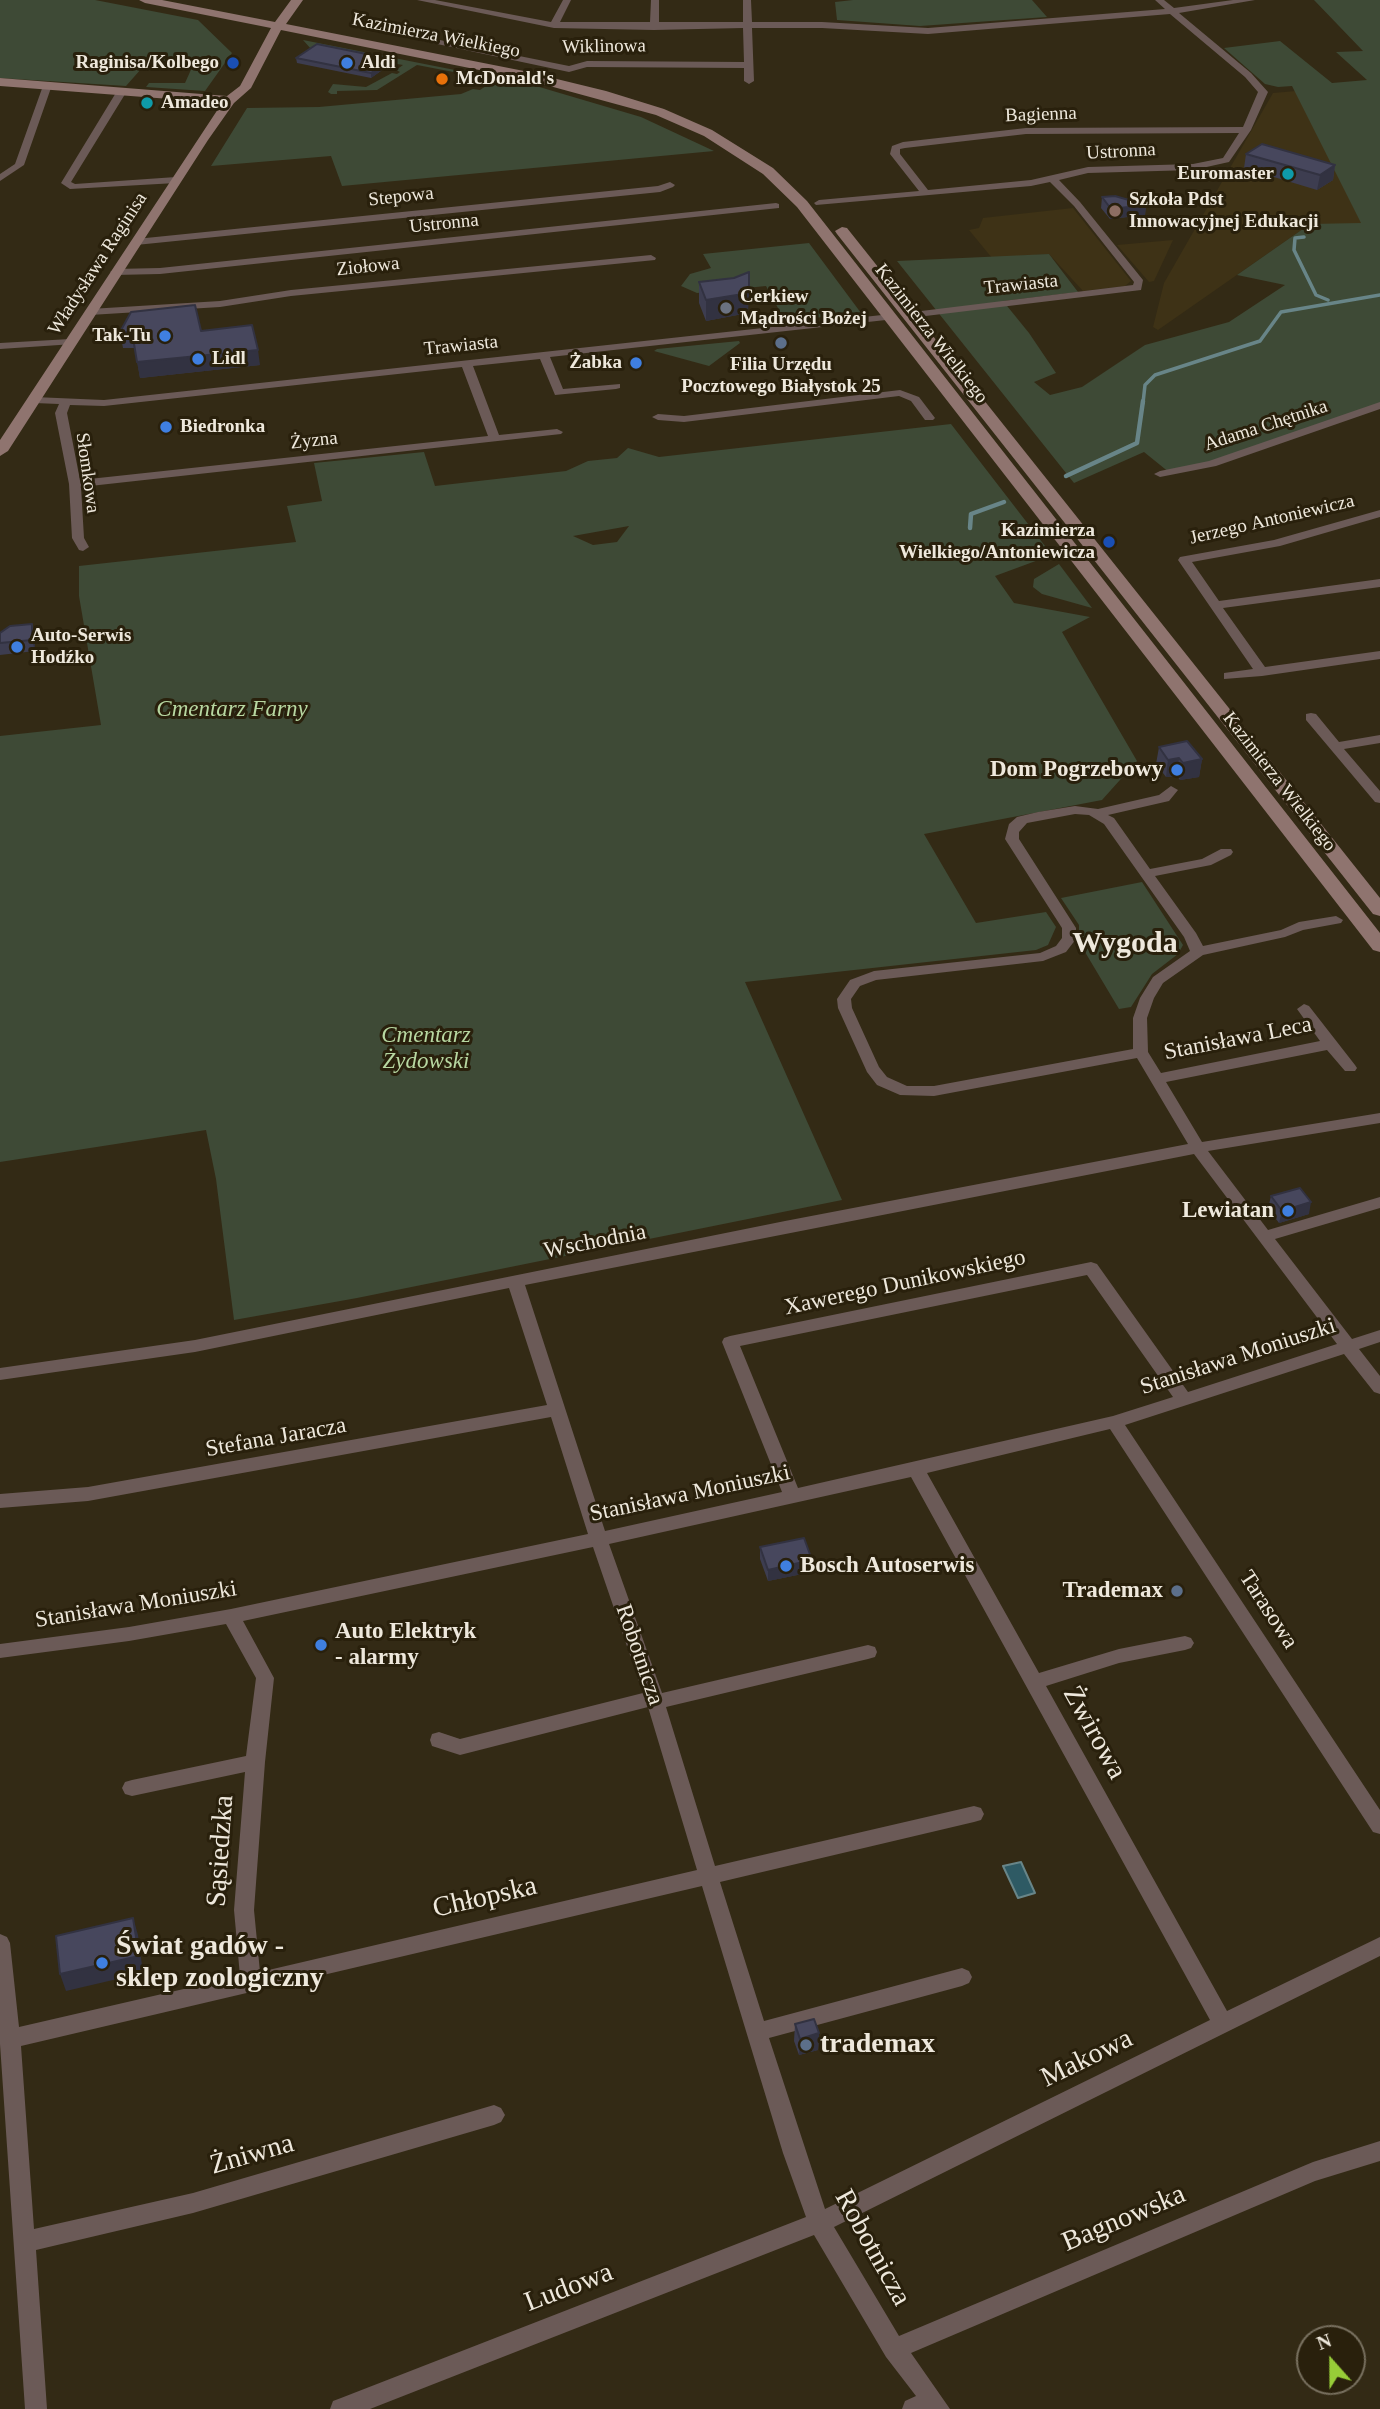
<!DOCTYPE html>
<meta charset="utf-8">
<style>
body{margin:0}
#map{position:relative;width:1380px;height:2409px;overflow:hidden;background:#332a15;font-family:Georgia,serif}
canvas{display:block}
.north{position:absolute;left:1296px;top:2325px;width:70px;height:70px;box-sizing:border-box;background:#29200c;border:2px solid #78705f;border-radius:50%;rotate:339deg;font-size:19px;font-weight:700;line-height:28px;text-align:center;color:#eee8dc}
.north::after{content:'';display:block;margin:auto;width:24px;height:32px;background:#97cc38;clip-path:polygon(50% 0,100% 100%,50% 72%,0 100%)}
</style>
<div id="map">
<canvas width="1380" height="2409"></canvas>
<div class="north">N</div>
</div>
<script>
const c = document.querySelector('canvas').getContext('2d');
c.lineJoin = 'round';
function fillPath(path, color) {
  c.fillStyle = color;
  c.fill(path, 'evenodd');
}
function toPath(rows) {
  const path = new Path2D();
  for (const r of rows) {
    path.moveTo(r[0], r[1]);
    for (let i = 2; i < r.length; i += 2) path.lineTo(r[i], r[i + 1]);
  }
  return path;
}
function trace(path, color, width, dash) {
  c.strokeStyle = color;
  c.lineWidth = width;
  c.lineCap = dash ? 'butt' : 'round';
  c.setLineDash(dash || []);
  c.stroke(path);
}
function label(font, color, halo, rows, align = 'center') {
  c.font = font + ' Georgia,serif';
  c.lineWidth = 6;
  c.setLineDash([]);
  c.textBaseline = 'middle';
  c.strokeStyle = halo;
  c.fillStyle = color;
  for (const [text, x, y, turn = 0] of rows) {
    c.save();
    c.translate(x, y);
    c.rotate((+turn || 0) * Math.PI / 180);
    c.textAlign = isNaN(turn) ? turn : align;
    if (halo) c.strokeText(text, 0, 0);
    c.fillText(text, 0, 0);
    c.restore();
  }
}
const built = toPath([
 [1296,91,1362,224,1310,224,1158,330,1153,327,1164,283,1273,93],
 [1073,208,1131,281,1125,286,1083,291,1049,254,992,258,969,230,979,228,983,218],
 [1173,240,1154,281,1149,282,1117,245]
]);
const green = toPath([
 [0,0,95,0,198,20,232,53,205,91,146,87,149,83,185,83,194,63,149,60,126,86,0,78],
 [853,0,1032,0,1047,17,920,26,837,20,835,2],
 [1314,0,1380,0,1380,405,1212,464,1170,473,1144,452,1074,483,897,261,1049,254,1078,292,1003,301,1029,333,1056,373,1034,382,1050,395,1082,387,1145,345,1229,322,1285,285,1237,275,1310,224,1361,223,1292,86,1278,87,1265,84,1224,48,1280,41,1332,83,1367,80,1336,52,1363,51],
 [303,40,536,86,641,117,714,151,342,186,331,156,211,166,247,108,319,107,461,94,473,89,480,90,489,84,464,74,417,65,377,90,337,91,337,94,331,94,328,92,333,84,366,87,392,73,397,74,400,72,396,70,403,65,311,49],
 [809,243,861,313,785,321,766,286,697,293,681,286,690,274,711,268,703,254],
 [739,341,740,343,709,366,654,351,657,349],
 [951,424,1052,555,995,576,1014,603,1090,617,1062,632,1137,761,1102,800,924,834,976,923,1046,912,1056,927,1048,945,1036,950,745,982,842,1200,357,1298,234,1320,216,1179,206,1130,0,1162,0,736,101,725,79,596,79,566,296,542,287,506,322,501,314,463,424,452,435,486,566,471,588,461,617,458,628,448,659,457],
 [629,526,617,542,593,545,573,536],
 [1059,564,1092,608,1042,594,1033,587,1034,579],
 [1142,882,1183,945,1178,954,1152,974,1131,1007,1119,1009,1079,942,1079,925,1061,898]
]);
const water = toPath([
 [1021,1862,1035,1893,1018,1898,1003,1866,1021,1862]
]);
const streamFar1 = toPath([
 [1304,237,1295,238,1294,250,1316,295,1328,300],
 [1143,403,1145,385,1155,375,1260,341,1281,312,1380,295]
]);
const stream = toPath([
 [1066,476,1137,443,1143,401],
 [970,528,971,514,1004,502]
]);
const street = toPath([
 [417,0,435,0,551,22,563,0,571,0,560,22,650,22,651,0,659,0,659,22,743,22,743,0,751,0,752,22,822,22,928,28,1165,9,1155,0,1164,0,1174,8,1233,0,1255,0,1179,13,1251,73,1268,92,1251,130,1229,162,1193,170,1088,173,1059,180,1080,202,1143,280,1141,290,909,318,905,317,905,313,1133,285,1134,282,1074,206,1050,182,1031,186,816,205,814,203,819,200,919,191,890,154,892,146,903,142,1026,128,1243,127,1258,92,1245,77,1170,14,928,34,822,28,752,28,754,81,749,84,744,81,744,68,587,67,569,72,376,31,380,28,569,66,587,61,744,62,743,28,654,30,554,28,417,0],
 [1239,133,1223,158,1193,164,1088,167,1031,180,928,190,900,154,900,149,905,148,1026,134,1239,133],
 [44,83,52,85,24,165,0,181,0,174,15,164,44,83],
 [122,88,127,91,71,182,75,184,176,177,181,180,176,183,70,189,61,183,117,91,122,88],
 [670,182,675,185,673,187,660,192,136,245,131,242,136,239,658,186,670,182],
 [776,203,779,204,779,208,160,274,115,275,110,272,115,269,160,268,776,203],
 [651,255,656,258,655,260,291,296,220,307,90,315,85,312,90,309,220,301,291,290,651,255],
 [891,314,896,317,895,319,550,357,563,389,620,384,620,388,616,389,555,395,540,359,473,366,499,435,557,429,563,432,561,434,81,487,84,538,89,547,83,551,79,550,72,538,69,484,55,413,59,404,34,403,29,400,34,397,104,400,891,314],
 [462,367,488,436,80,480,67,413,70,405,104,406,462,367],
 [70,339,75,342,74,344,0,349,0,343,70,339],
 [900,390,919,397,935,418,933,420,925,420,911,401,899,396,684,422,658,420,652,417,658,414,684,416,900,390],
 [1380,402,1380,409,1216,466,1160,477,1154,474,1160,471,1209,461,1380,402],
 [1380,510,1380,517,1280,546,1192,562,1219,601,1380,579,1380,587,1223,608,1265,667,1380,651,1380,659,1262,676,1224,679,1224,673,1253,669,1178,560,1180,557,1274,540,1380,510],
 [1311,713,1316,714,1339,742,1380,735,1380,743,1344,749,1380,791,1380,803,1375,802,1306,720,1306,714,1311,713],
 [1171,786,1178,790,1169,801,1108,815,1114,818,1150,869,1202,859,1221,849,1231,849,1233,852,1231,855,1211,865,1155,876,1196,933,1203,946,1281,930,1299,922,1336,916,1343,920,1341,923,1303,930,1285,937,1203,955,1163,983,1154,998,1147,1018,1148,1052,1161,1073,1320,1041,1297,1009,1304,1004,1309,1006,1355,1065,1357,1068,1355,1071,1345,1071,1327,1050,1166,1082,1202,1142,1380,1113,1380,1123,1208,1151,1268,1230,1380,1197,1380,1208,1275,1239,1352,1339,1380,1330,1380,1342,1359,1349,1380,1376,1380,1394,1374,1392,1344,1354,1125,1425,1380,1810,1380,1834,1373,1832,1110,1429,927,1473,1039,1673,1119,1649,1185,1636,1191,1638,1194,1643,1191,1648,1185,1650,1119,1663,1046,1686,1227,2011,1380,1937,1380,1956,834,2227,899,2336,1313,2162,1380,2141,1380,2161,1315,2181,911,2353,950,2409,902,2409,905,2401,916,2396,886,2357,814,2235,370,2409,330,2409,333,2401,341,2398,806,2217,783,2153,702,1886,21,2046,34,2229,193,2193,494,2105,501,2108,505,2115,501,2122,494,2125,193,2213,36,2250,47,2409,25,2409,0,2044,0,1934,7,1937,10,1943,19,2027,240,1976,234,1910,245,1772,132,1796,125,1794,122,1788,125,1782,132,1780,246,1756,256,1678,226,1624,129,1641,0,1658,0,1644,129,1627,231,1609,588,1534,551,1417,88,1501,0,1508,0,1494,88,1487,547,1405,509,1288,195,1352,0,1380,0,1368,195,1340,785,1221,1188,1144,1137,1058,934,1096,900,1095,877,1085,867,1072,838,1008,837,999,850,980,874,971,1040,953,1056,946,1062,938,1062,928,1005,839,1009,824,1017,817,1038,812,1075,806,1098,809,1159,795,1171,786],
 [1075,814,1089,815,1104,824,1184,937,1190,951,1153,977,1140,998,1133,1018,1133,1049,934,1086,907,1086,887,1077,879,1067,852,1008,851,999,860,986,876,980,1043,961,1066,952,1076,939,1076,928,1019,839,1019,832,1027,823,1075,814],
 [1194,1154,1337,1344,1188,1392,1097,1264,1091,1262,730,1336,724,1338,722,1342,782,1492,605,1531,525,1285,1194,1154],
 [1087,1275,1173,1397,1113,1416,798,1488,740,1346,1087,1275],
 [911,1477,1210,2020,825,2209,769,2038,962,1986,969,1983,972,1977,969,1971,962,1968,764,2021,720,1882,974,1822,981,1820,984,1814,981,1808,974,1806,715,1866,666,1707,868,1659,875,1657,877,1652,875,1647,868,1645,662,1693,609,1544,911,1477],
 [593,1547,643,1693,460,1739,439,1732,432,1734,430,1740,432,1746,460,1755,648,1707,697,1870,260,1972,254,1910,265,1762,274,1678,243,1621,593,1547]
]);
const secondary = toPath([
 [139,0,162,0,275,22,291,0,303,0,286,24,524,71,606,91,664,109,712,130,773,168,807,201,1380,933,1380,952,1373,950,797,207,763,174,704,136,656,115,524,79,281,30,251,88,234,103,208,140,8,451,0,456,0,440,222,103,0,86,0,78,227,96,240,86,271,28,145,3,139,0],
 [842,227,847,228,1380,898,1380,916,1373,914,837,234,835,231,842,227]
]);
const wall = toPath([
 [296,58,392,63,371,78,297,63],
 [1246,154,1335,165,1333,180,1317,190,1244,168],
 [1102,197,1146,205,1145,215,1110,219,1101,208],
 [699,282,748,313,706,321,699,303],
 [201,331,260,365,140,378,135,348,123,348,120,332],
 [32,624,34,636,35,651,0,655,0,633],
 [1159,747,1202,759,1199,777,1180,780,1177,776,1166,777,1156,764],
 [1271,1196,1309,1214,1279,1223,1268,1208],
 [760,1547,812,1572,768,1581,760,1559],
 [795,2024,819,2033,818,2050,799,2055,794,2041]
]);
const shadedWall = toPath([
 [391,59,392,63,371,78,371,73],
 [1335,165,1333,180,1317,190,1320,175],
 [1146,205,1145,215,1110,219,1111,209],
 [749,293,748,313,706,321,706,300],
 [258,350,260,365,140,378,137,362],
 [32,624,34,636,35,651,32,640],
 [1179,758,1177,776,1166,777,1168,760],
 [1202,759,1199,777,1180,780,1183,763],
 [1311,1202,1309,1214,1279,1223,1282,1211],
 [812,1560,812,1572,768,1581,768,1570],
 [133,1918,138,1935,143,1973,66,1991,60,1974],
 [819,2033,818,2050,799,2055,800,2039]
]);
const building = toPath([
 [317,44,391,59,371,73,296,58,317,44],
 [1262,144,1335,165,1320,175,1246,154,1262,144],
 [1115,196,1146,205,1111,209,1102,197,1115,196],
 [749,272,749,293,706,300,699,282,734,278,749,272],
 [195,305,201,331,252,325,258,350,137,362,132,332,120,332,131,312,195,305],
 [32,624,32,640,0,643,0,633,10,626,32,624],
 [1187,741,1202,759,1183,763,1179,758,1168,760,1159,747,1187,741],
 [1300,1188,1311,1202,1282,1211,1271,1196,1300,1188],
 [804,1538,812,1560,768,1570,760,1547,804,1538],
 [133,1918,139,1956,60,1974,56,1936,133,1918],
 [814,2019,819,2033,800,2039,795,2024,814,2019]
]);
const markers = [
 [233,63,7,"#1a4fb4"],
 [347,63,7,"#3f7fe0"],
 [442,79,7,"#e8710a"],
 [147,103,7,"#0f9aa8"],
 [1288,174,7,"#0f9aa8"],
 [1115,211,7,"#8d6e63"],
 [726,308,7,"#6b7280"],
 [165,336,7,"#3f7fe0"],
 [781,343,7,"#5c6f8a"],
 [198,359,7,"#3f7fe0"],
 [636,363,7,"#3f7fe0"],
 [166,427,7,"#3f7fe0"],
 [1109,542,7,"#1a4fb4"],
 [17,647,7,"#3f7fe0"],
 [1177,770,7,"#3f7fe0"],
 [1288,1211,7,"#3f7fe0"],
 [786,1566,7,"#3f7fe0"],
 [1177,1591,7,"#5c6f8a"],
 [321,1645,7,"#3f7fe0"],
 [102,1963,7,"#3f7fe0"],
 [806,2045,7,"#5c6f8a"]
];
const farStreetnames = [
 ["Kazimierza Wielkiego",436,36,11],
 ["Wiklinowa",604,47,-1],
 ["Bagienna",1041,115,-2],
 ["Ustronna",1121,152,-3],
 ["Stepowa",401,197,-6],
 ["Ustronna",444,224,-6],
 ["Władysława Raginisa",98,264,-57],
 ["Ziołowa",368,267,-6],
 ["Trawiasta",1021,285,-6],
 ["Kazimierza Wielkiego",931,334,52],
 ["Trawiasta",461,346,-6],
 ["Adama Chętnika",1266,426,-18],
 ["Żyzna",314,441,-6],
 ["Słomkowa",87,473,82],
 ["Jerzego Antoniewicza",1272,520,-13],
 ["Kazimierza Wielkiego",1279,782,52]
];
const farPoinames = [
 ["Raginisa/Kolbego",219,63,"right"],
 ["Aldi",361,63],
 ["McDonald's",456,79],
 ["Amadeo",161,103],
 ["Euromaster",1274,174,"right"],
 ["Szkoła Pdst",1129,200],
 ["Innowacyjnej Edukacji",1129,222],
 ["Cerkiew",740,297],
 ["Mądrości Bożej",740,319],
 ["Tak-Tu",151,336,"right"],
 ["Lidl",212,359],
 ["Żabka",622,363,"right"],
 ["Filia Urzędu",781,365,"center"],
 ["Pocztowego Białystok 25",781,387,"center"],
 ["Biedronka",180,427],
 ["Kazimierza",1095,531,"right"],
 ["Wielkiego/Antoniewicza",1095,553,"right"],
 ["Auto-Serwis",31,636],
 ["Hodźko",31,658]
];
const parkNames = [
 ["Cmentarz Farny",232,710],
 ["Cmentarz",426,1036],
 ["Żydowski",426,1062]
];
const poiNames = [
 ["Dom Pogrzebowy",1163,770],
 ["Lewiatan",1274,1211],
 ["Bosch Autoserwis",800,1566,"left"],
 ["Trademax",1163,1591],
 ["Auto Elektryk",335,1632,"left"],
 ["- alarmy",335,1658,"left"]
];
const streetNames = [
 ["Stanisława Leca",1238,1039,-11],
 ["Wschodnia",595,1242,-11],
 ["Xawerego Dunikowskiego",905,1283,-12],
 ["Stanisława Moniuszki",1238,1357,-18],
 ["Stefana Jaracza",276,1438,-10],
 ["Stanisława Moniuszki",690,1494,-12],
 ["Stanisława Moniuszki",136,1605,-9],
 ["Tarasowa",1268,1610,57],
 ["Robotnicza",639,1655,71]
];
const nearStreetnames = [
 ["Żwirowa",1094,1733,61],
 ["Sąsiedzka",221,1851,-86],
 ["Chłopska",485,1898,-13],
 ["Makowa",1087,2059,-26],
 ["Żniwna",252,2155,-16],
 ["Bagnowska",1124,2219,-23],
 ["Robotnicza",872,2248,61],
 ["Ludowa",569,2288,-21]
];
const nearPoinames = [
 ["Świat gadów -",116,1947],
 ["sklep zoologiczny",116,1979],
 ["trademax",820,2045]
];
const districtNames = [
 ["Wygoda",1125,944]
];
fillPath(built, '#3e3216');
fillPath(green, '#3e4a36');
fillPath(water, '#2e5a64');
trace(water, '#688588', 2);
trace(streamFar1, '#688588', 3.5);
trace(stream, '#688588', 4.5);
fillPath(street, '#6b5a57');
fillPath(secondary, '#8f746f');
fillPath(wall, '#3d3d50');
fillPath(shadedWall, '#323241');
fillPath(building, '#47475d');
trace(building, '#323241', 2);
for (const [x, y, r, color] of markers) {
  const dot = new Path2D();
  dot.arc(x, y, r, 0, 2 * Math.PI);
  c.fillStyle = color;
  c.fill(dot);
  trace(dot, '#29200c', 2.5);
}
label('19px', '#eee8dc', '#29200c', farStreetnames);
label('bold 19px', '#eee8dc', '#29200c', farPoinames, 'left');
label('italic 23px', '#b7d7a1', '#29200c', parkNames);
label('bold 23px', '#eee8dc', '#29200c', poiNames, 'right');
label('23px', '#eee8dc', '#29200c', streetNames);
label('28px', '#eee8dc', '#29200c', nearStreetnames);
label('bold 28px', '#eee8dc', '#29200c', nearPoinames, 'left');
label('bold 30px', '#eee8dc', '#29200c', districtNames);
</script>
